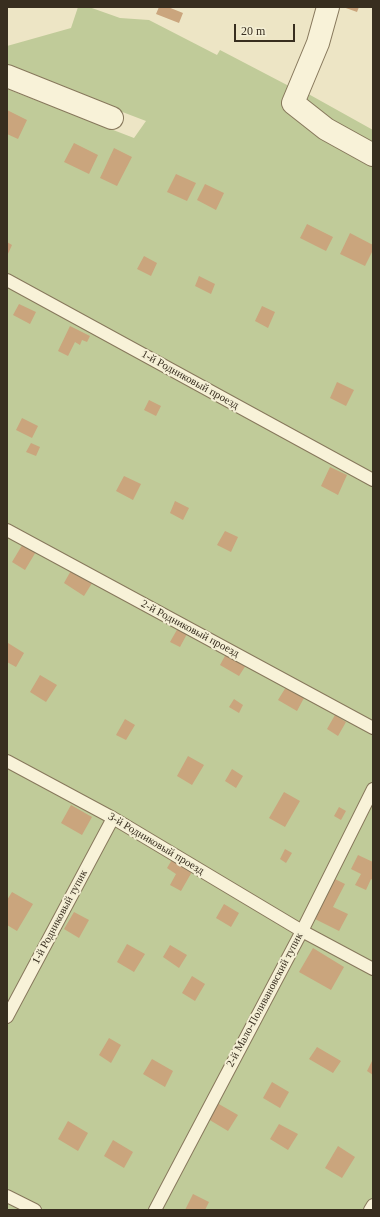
<!DOCTYPE html>
<meta charset="utf-8">
<style>
body{margin:0}
#map{position:relative;width:380px;height:1217px;overflow:hidden;background:#ede5c5;font-family:Georgia,serif}
canvas{display:block}
.frame{position:absolute;inset:0;border:8px solid #382e1f;pointer-events:none}
.scale{position:absolute;left:234px;top:24px;width:61px;height:18px;box-sizing:border-box;border:2px solid #382e1f;border-top:0;padding-left:5px;font-size:12px;line-height:14px;white-space:nowrap;color:#382e1f;-webkit-text-stroke:3px #f4efd5;paint-order:stroke}
</style>
<div id="map">
<canvas width="380" height="1217"></canvas>
<div class="frame"></div>
<div class="scale">20 m</div>
</div>
<script>
const c = document.querySelector('canvas').getContext('2d');
c.lineJoin = 'round';
function fillPath(path, color) {
  c.fillStyle = color;
  c.fill(path, 'evenodd');
}
function toPath(rows) {
  const path = new Path2D();
  for (const r of rows) {
    path.moveTo(r[0], r[1]);
    for (let i = 2; i < r.length; i += 2) path.lineTo(r[i], r[i + 1]);
  }
  return path;
}
function trace(path, color, width, dash) {
  c.strokeStyle = color;
  c.lineWidth = width;
  c.lineCap = dash ? 'butt' : 'round';
  c.setLineDash(dash || []);
  c.stroke(path);
}
function label(font, color, halo, rows, align = 'center') {
  c.font = font + ' Georgia,serif';
  c.lineWidth = 4;
  c.setLineDash([]);
  c.textBaseline = 'middle';
  c.strokeStyle = halo;
  c.fillStyle = color;
  for (const [text, x, y, turn = 0] of rows) {
    c.save();
    c.translate(x, y);
    c.rotate((+turn || 0) * Math.PI / 180);
    c.textAlign = isNaN(turn) ? turn : align;
    if (halo) c.strokeText(text, 0, 0);
    c.fillText(text, 0, 0);
    c.restore();
  }
}
const green = toPath([
 [78,7,89,7,120,18,149,20,217,55,220,50,287,85,303,91,373,130,373,1210,7,1210,7,89,134,138,146,121,7,68,7,46,71,28]
]);
const building = toPath([
 [159,7,168,7,183,13,179,23,156,14],
 [343,7,359,7,357,12],
 [7,110,27,120,18,139,7,134],
 [74,143,98,155,89,174,64,162],
 [114,148,132,157,117,186,100,178],
 [176,174,196,183,187,201,167,192],
 [205,184,224,193,216,210,197,200],
 [307,224,333,237,326,251,300,238],
 [350,233,373,245,373,250,365,266,340,254],
 [7,242,12,245,7,256],
 [144,256,157,263,151,276,137,269],
 [199,276,215,284,211,294,195,286],
 [19,304,36,312,30,324,13,315],
 [262,306,275,312,268,328,255,321],
 [70,326,90,336,87,342,82,340,80,345,75,342,68,356,58,351],
 [337,382,354,390,346,406,330,398],
 [149,400,161,406,156,416,144,410],
 [22,418,38,426,32,438,16,430],
 [31,443,40,447,36,456,26,452],
 [330,467,347,475,338,495,321,486],
 [124,476,141,484,133,500,116,491],
 [175,501,189,508,183,520,170,513],
 [225,531,238,537,231,552,217,545],
 [24,542,37,550,25,570,12,562],
 [73,567,94,580,84,596,64,583],
 [178,628,187,634,180,647,170,642],
 [8,643,24,653,16,667,7,662],
 [226,654,246,665,239,676,220,665],
 [40,675,57,685,46,702,30,692],
 [286,687,304,698,297,711,278,700],
 [234,699,243,705,239,713,229,707],
 [335,715,346,722,338,736,327,729],
 [125,719,135,725,126,740,116,735],
 [188,756,204,765,192,785,177,776],
 [232,769,243,776,236,788,225,781],
 [284,792,300,801,285,827,269,818],
 [71,805,92,817,82,835,61,823],
 [339,807,346,811,341,820,334,816],
 [285,849,292,853,286,863,280,859],
 [358,855,373,862,373,880,371,879,366,890,355,885,361,874,351,869],
 [173,858,193,870,181,891,170,885,176,874,167,868],
 [333,878,345,884,333,907,348,914,339,931,313,918],
 [12,892,33,904,17,931,7,925,7,900],
 [224,904,239,913,231,927,216,918],
 [74,912,89,920,79,938,64,929],
 [127,944,145,954,134,972,117,962],
 [170,945,187,955,179,968,163,957],
 [313,948,344,967,331,990,299,972],
 [192,976,205,984,195,1001,182,993],
 [109,1038,121,1045,111,1063,99,1055],
 [317,1047,341,1061,333,1073,309,1059],
 [152,1059,173,1071,165,1087,143,1074],
 [373,1059,373,1075,367,1071],
 [272,1082,289,1092,280,1108,263,1098],
 [217,1103,238,1115,228,1131,208,1119],
 [68,1121,88,1133,78,1151,58,1139],
 [279,1124,298,1134,288,1150,270,1139],
 [113,1140,133,1152,124,1168,104,1156],
 [338,1146,355,1157,342,1178,325,1168],
 [193,1194,209,1202,205,1210,185,1210]
]);
const lane = toPath([
 [7,280,373,480],
 [7,530,373,728],
 [7,761,113,818,302,931,373,969],
 [7,1017,113,818],
 [7,1196,35,1210],
 [155,1210,302,931,373,789],
 [370,1210,373,1205]
]);
const street = toPath([
 [328,7,318,43,293,103,326,129,373,155],
 [7,76,112,118]
]);
const streetNames = [
 ["1-й Родниковый проезд",190,380,29],
 ["2-й Родниковый проезд",190,629,28],
 ["3-й Родниковый проезд",156,844,31],
 ["1-й Родниковый тупик",60,917,-62],
 ["2-й Мало-Поливановский тупик",265,1000,-62]
];
fillPath(green, '#c0cb99');
fillPath(building, '#caa57d');
trace(lane, '#87785c', 14);
trace(street, '#87785c', 24);
trace(lane, '#f8f2d8', 12);
trace(street, '#f8f2d8', 22);
label('11px', '#382e1f', '#f4efd5', streetNames);
</script>
